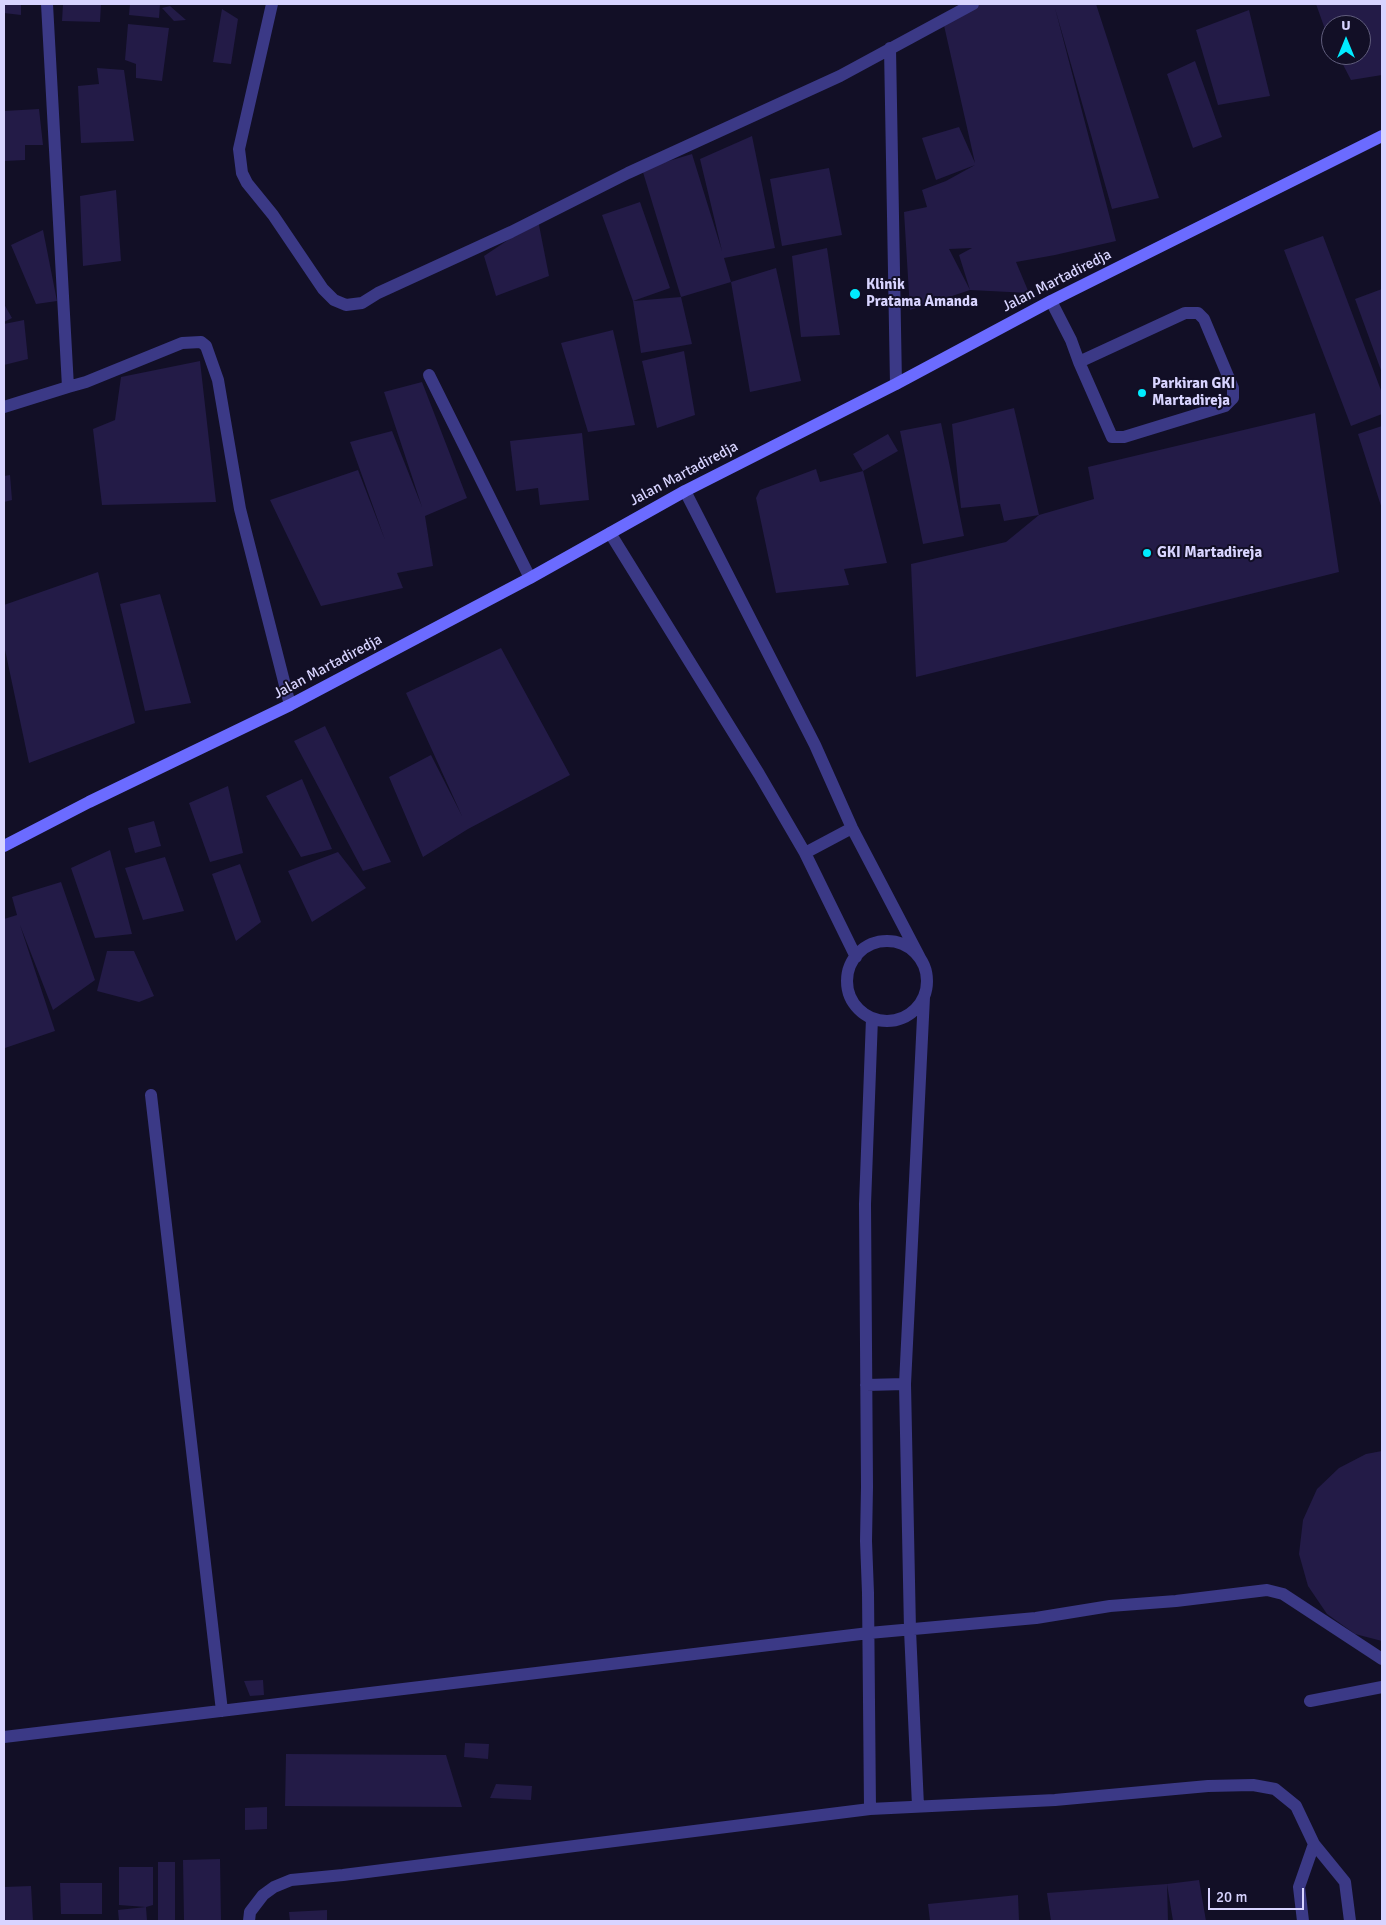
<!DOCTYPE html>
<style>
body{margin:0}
#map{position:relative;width:1386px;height:1925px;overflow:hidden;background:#120f26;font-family:Signika,sans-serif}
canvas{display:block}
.frame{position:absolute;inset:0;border:5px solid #d8d4ff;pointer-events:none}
.north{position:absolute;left:1321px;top:15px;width:50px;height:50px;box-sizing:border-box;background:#120f26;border:1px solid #615e7d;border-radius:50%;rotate:0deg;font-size:14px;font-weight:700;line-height:20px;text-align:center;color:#d8d4ff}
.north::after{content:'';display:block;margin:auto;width:18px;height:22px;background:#00ebff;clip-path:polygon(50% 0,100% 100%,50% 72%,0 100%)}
.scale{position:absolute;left:1208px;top:1888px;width:96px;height:22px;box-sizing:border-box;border:2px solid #d8d4ff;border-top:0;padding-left:6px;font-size:15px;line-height:18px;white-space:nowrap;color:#d8d4ff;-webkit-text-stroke:4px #120f26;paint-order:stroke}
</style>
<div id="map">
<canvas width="1386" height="1925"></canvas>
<div class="frame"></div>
<div class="north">U</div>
<div class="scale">20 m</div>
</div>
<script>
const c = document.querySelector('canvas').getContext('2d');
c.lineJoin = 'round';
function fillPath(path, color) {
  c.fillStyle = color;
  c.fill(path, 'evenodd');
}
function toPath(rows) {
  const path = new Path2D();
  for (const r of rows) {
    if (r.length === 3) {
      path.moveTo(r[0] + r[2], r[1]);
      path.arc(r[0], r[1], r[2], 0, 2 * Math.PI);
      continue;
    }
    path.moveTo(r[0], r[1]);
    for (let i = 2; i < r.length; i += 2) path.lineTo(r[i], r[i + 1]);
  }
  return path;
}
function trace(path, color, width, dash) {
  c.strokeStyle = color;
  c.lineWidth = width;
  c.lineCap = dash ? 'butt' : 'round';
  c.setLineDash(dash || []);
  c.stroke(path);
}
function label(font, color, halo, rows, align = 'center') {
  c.font = font + ' Signika,sans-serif';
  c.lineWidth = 4;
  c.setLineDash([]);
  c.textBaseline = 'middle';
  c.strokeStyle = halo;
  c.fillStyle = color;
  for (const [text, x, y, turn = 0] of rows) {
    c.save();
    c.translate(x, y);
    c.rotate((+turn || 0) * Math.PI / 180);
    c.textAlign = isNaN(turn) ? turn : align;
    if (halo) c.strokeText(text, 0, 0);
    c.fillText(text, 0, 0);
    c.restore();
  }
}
const building = toPath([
 [4,4,21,4,21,15,4,13],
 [63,4,101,4,100,22,62,21],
 [130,4,160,4,159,18,129,15],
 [982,4,1096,4,1159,198,1112,209,1055,8,1116,241,1055,255,1016,262,1029,293,970,290,910,310,904,212,927,207,922,190,946,181,975,165,936,180,922,138,959,127,975,163,943,21],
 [972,248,959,255,970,290,949,249],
 [1316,4,1382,4,1382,75,1351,80,1338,55,1361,55,1361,25,1331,25,1331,46],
 [170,6,186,20,174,21,162,8],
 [222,9,238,19,231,64,213,62],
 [1249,10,1270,96,1218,105,1196,30],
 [128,24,169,28,162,81,136,78,136,64,125,60],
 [1195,61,1222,137,1193,148,1167,74],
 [97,68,124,70,134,141,81,143,78,86,99,84],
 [39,109,43,145,25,145,25,160,4,161,4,111],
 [752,136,775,248,724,258,731,282,681,297,642,169,692,154,722,251,700,159],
 [829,168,842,235,782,246,770,179],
 [116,190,121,261,83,266,80,196],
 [640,202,670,288,633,301,602,215],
 [538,220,549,276,496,296,484,256],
 [43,230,57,301,36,304,11,245],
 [1323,236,1382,393,1382,414,1351,426,1284,250],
 [827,248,840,335,801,337,792,256],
 [776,268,801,381,750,392,731,282],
 [1382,289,1382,373,1355,299],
 [681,297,692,344,641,353,633,301],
 [4,304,12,318,4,322],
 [24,320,28,359,4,365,4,324],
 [613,330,635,425,588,432,561,343],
 [684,351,695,415,657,428,642,361],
 [200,361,216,502,102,505,93,429,115,420,121,377],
 [422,382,467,498,425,516,433,566,397,573,403,588,321,606,270,500,358,470,385,540,350,442,392,431,422,507,384,392],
 [1014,408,1039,515,1004,521,1000,504,961,508,952,424],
 [1315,413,1339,572,916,677,911,564,1006,542,1039,515,1094,499,1088,467],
 [941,423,964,536,923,544,900,431],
 [1382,426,1382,509,1358,434],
 [582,433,589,500,540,505,538,488,516,491,510,441],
 [888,434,898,451,863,471,853,454],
 [816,469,820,482,863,471,887,563,844,569,849,585,776,593,756,498,760,490],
 [10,475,12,500,4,502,4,476],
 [98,572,135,723,29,763,4,645,4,605],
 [160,594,191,703,145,711,120,604],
 [501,648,570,775,468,829,423,857,389,777,431,755,462,816,406,693],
 [325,726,391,862,363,871,294,741],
 [302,779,332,849,301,857,266,796],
 [228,786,243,853,210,862,189,803],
 [154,821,161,846,135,853,128,828],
 [110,850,132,934,95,938,71,868],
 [338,852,366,888,312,922,288,871],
 [165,857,184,911,143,920,125,868],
 [240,864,261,922,236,941,212,874],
 [61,882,95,980,53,1010,20,925,55,1031,5,1048,4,919,17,915,12,897],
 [107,951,134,951,154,996,139,1002,97,991],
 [1382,1451,1382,1641,1355,1634,1327,1614,1308,1586,1299,1554,1303,1520,1317,1489,1339,1468,1366,1454],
 [263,1680,264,1695,250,1696,244,1681],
 [465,1743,489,1744,488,1759,464,1757],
 [286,1754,446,1755,462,1807,285,1806],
 [496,1784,532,1786,531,1800,490,1798],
 [267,1807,267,1829,245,1830,245,1808],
 [220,1859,221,1921,184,1921,183,1860],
 [158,1862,175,1862,175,1921,158,1921],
 [119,1867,153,1867,153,1905,146,1907,119,1905],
 [1199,1880,1206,1921,1173,1921,1167,1884,1168,1921,1051,1921,1047,1893,1167,1884],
 [60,1883,102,1883,102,1914,61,1914],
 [31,1886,33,1921,4,1921,4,1887],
 [1018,1895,1019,1921,930,1921,928,1904],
 [146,1907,147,1921,119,1921,118,1910],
 [327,1910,327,1921,290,1921,289,1912]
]);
const lane = toPath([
 [1051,301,1071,340,1079,362,1112,437,1124,437,1225,406,1233,398,1233,388,1204,319,1198,313,1185,313,1079,362],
 [429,375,530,578]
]);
const street = toPath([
 [47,4,68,387,86,382,182,343,201,342,206,346,218,380,240,509,290,705],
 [272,4,239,149,242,173,247,183,273,215,323,289,334,300,346,305,362,303,378,293,511,232,628,173,840,76,973,4],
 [890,48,896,384],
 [4,407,68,387],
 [685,491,815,745,852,828,920,958],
 [610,533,759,774,805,853,856,957],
 [805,853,852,828],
 [887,981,40],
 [151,1095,222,1711],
 [866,1385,905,1384],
 [1310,1701,1382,1687],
 [4,1737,869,1633,1036,1618,1110,1606,1176,1601,1267,1590,1283,1594,1382,1659],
 [918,1806,910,1630,905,1384,924,997],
 [870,1809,868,1593,866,1541,867,1487,865,1204,872,1018],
 [249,1921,250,1912,263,1895,274,1887,291,1880,343,1875,870,1809,1055,1800,1208,1786,1253,1785,1275,1789,1296,1806,1314,1844,1345,1882,1350,1921],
 [1303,1921,1299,1887,1314,1844]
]);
const secondary = toPath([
 [4,846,89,802,290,705,530,578,685,491,896,384,1051,301,1382,136]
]);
const markers = [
 [855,294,6,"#00ebff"],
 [1142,393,5,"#00ebff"],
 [1147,553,5,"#00ebff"]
];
const streetNames = [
 ["Jalan Martadiredja",1057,281,-27],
 ["Jalan Martadiredja",684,474,-28],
 ["Jalan Martadiredja",328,667,-28]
];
const poiNames = [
 ["Klinik",866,285],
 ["Pratama Amanda",866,302],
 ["Parkiran GKI",1152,384],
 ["Martadireja",1152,401],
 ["GKI Martadireja",1157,553]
];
fillPath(building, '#231b47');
trace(lane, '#3b3986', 12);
trace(street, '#3b3986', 12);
trace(secondary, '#6b6bff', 12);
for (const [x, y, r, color] of markers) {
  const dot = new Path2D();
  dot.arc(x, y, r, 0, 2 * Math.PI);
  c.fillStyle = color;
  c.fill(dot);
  trace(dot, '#120f26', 2);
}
label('15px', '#d8d4ff', '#120f26', streetNames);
label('bold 15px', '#d8d4ff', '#120f26', poiNames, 'left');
</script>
